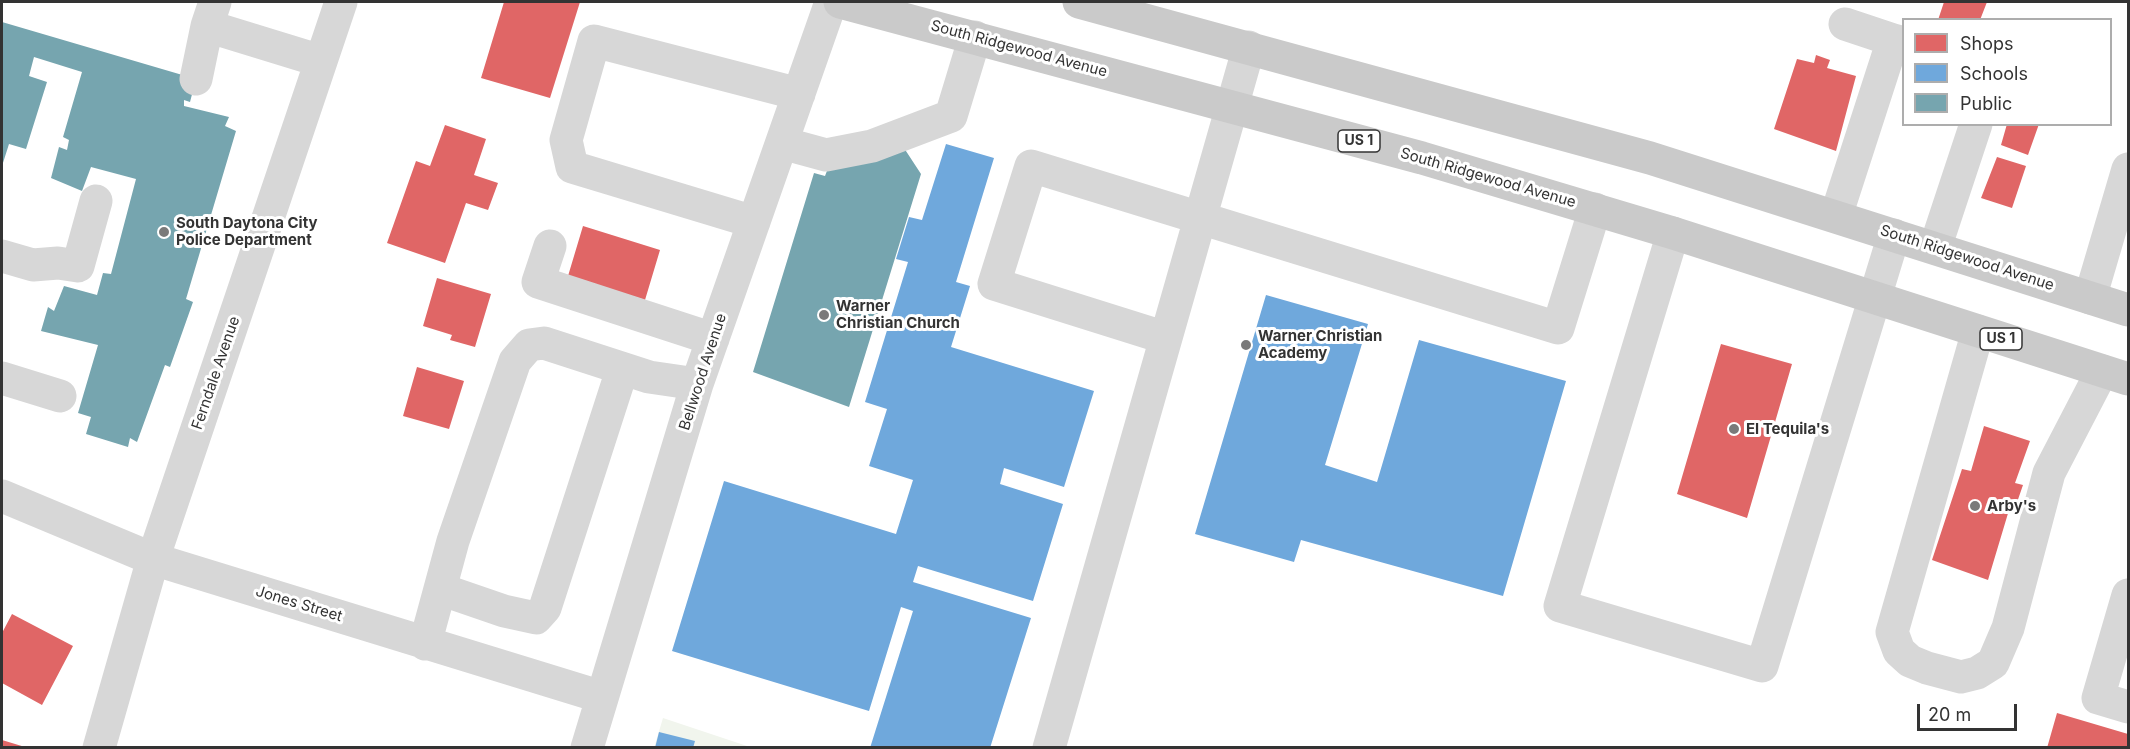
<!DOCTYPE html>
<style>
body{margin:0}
#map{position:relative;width:2130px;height:749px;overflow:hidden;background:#fff;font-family:Inter,sans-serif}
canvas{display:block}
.frame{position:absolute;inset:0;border:3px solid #333;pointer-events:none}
.legend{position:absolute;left:1902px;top:18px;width:210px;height:108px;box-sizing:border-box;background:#fff;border:2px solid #adadad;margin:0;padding:8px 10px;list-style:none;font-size:18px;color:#333}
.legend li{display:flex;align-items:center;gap:12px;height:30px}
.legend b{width:30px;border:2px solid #adadad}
.scale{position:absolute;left:1917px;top:704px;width:100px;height:27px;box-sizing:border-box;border:3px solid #333;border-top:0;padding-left:8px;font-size:18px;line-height:21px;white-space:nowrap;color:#333;-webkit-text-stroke:4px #fff;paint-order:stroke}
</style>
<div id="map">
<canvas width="2130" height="749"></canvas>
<div class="frame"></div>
<ul class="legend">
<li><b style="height:16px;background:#e06666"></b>Shops</li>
<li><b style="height:16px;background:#6fa8dc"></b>Schools</li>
<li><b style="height:16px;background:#76a5af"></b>Public</li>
</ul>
<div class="scale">20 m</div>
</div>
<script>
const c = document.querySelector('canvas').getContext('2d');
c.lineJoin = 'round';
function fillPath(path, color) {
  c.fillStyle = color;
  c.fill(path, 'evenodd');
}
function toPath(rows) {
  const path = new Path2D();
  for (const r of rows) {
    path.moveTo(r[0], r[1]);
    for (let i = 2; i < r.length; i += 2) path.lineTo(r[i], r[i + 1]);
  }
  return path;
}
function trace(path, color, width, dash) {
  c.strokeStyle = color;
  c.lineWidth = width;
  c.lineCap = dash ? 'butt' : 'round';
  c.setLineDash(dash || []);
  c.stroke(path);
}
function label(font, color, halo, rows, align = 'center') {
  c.font = font + ' Inter,sans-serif';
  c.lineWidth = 6;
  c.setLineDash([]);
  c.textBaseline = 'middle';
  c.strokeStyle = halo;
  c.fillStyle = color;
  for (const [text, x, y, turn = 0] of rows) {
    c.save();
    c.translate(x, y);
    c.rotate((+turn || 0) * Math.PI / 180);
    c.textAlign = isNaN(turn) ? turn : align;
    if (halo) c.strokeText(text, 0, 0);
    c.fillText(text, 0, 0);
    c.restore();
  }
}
const green = toPath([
 [663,718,750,747,654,748]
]);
const shops = toPath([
 [504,2,580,2,550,98,481,78],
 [1944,2,1987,2,1980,20,1938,20],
 [1816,55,1830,60,1827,68,1856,76,1836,151,1774,129,1797,59,1814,63],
 [2007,124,2039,124,2028,155,2001,145],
 [445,125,486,139,474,175,498,183,488,210,466,203,445,263,387,243,416,161,430,166],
 [1997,157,2026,166,2012,208,1981,198],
 [583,226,660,250,645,300,568,276],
 [437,278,491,294,475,347,450,340,452,335,423,326],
 [1721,344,1792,364,1747,518,1677,494],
 [417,367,464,381,449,429,403,416],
 [1984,426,2030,441,2015,483,2023,485,2014,511,2009,510,1988,580,1932,560,1962,469,1971,471],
 [12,614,73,646,42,705,2,683,2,633],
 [2057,713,2128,734,2128,748,2047,748],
 [2,740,25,747,25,748,2,748]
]);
const schools = toPath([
 [946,144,994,158,956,282,970,286,951,347,1094,391,1064,487,1004,468,1000,484,1063,504,1033,601,918,566,913,582,1031,618,990,748,870,748,913,611,901,607,869,711,672,651,724,481,896,534,913,480,869,466,887,409,865,402,908,262,896,259,909,217,922,220],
 [1266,295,1368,324,1325,465,1377,482,1419,340,1566,381,1503,596,1301,540,1294,562,1195,534],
 [659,732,695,741,693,748,655,748]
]);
const public = toPath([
 [2,22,196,79,190,102,184,100,184,106,229,117,225,126,236,131,186,299,193,302,170,367,165,365,137,442,130,438,128,447,86,434,91,417,78,413,98,345,41,331,48,307,54,311,64,286,97,295,103,273,111,274,136,179,91,167,82,191,51,178,59,147,67,150,69,140,63,137,82,72,34,57,29,76,47,82,26,149,9,144,2,166],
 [904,148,921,174,849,407,753,372,814,173,825,176,830,163]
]);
const minor = toPath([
 [215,2,207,26,321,61],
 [1845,24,1893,40],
 [196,79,207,26],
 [782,143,826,155,872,146,951,116,975,37],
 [1836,216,1893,40,1904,43],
 [754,222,572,167,566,140,594,41,799,94],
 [1673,233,1560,606,1762,666,1894,235],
 [550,246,538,282,713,339],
 [1935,248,1976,124],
 [2,256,33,265,58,263,78,266,96,201],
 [2090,298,2128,169],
 [1978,331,1892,632,1899,651,1910,661,1927,668,1961,677,1977,673,1993,663,2008,628,2049,473,2102,371],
 [1166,338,994,284,1031,166,1558,328,1595,209],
 [2,378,60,396],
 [2,496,153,559,602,697],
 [440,589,504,611,536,618,545,608,622,370],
 [2128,595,2098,698,2128,707],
 [425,644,453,541,515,361,529,345,544,343,649,377,697,384],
 [99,748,153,559,341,2],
 [587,748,697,384,831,2],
 [1049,748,1249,47]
]);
const major = toPath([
 [840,2,1422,158,1673,233,2128,379],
 [1079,2,1650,158,2128,310]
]);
const markers = [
 [164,232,6,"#7a7a7a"],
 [824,315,6,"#7a7a7a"],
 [1246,345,6,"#7a7a7a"],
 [1734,429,6,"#7a7a7a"],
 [1975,506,6,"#7a7a7a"]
];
const shields = [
 [1359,141,42],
 [2001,339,42]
];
const shieldNames = [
 ["US 1",1359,141],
 ["US 1",2001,339]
];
const streetNames = [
 ["South Ridgewood Avenue",1019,49,15],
 ["South Ridgewood Avenue",1488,178,16],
 ["South Ridgewood Avenue",1967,258,18],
 ["Bellwood Avenue",703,372,-72],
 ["Ferndale Avenue",216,373,-71],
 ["Jones Street",299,604,17]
];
const poiNames = [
 ["South Daytona City",176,223],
 ["Police Department",176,240],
 ["Warner",836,306],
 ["Christian Church",836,323],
 ["Warner Christian",1258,336],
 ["Academy",1258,353],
 ["El Tequila's",1746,429],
 ["Arby's",1987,506]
];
fillPath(green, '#f1f5ed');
fillPath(shops, '#e06666');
fillPath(schools, '#6fa8dc');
fillPath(public, '#76a5af');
trace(minor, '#d7d7d7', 33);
trace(major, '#cacaca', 33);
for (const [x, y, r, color] of markers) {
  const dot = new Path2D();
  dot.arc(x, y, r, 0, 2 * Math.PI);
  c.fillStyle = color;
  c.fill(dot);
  trace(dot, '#fff', 2);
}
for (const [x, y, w] of shields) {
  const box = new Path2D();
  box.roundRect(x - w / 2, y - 11, w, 22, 4.5);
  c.fillStyle = '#fff';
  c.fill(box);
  trace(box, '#333', 1.5);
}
label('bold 14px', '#333', null, shieldNames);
label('15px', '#333', '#fff', streetNames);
label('bold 15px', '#333', '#fff', poiNames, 'left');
</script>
